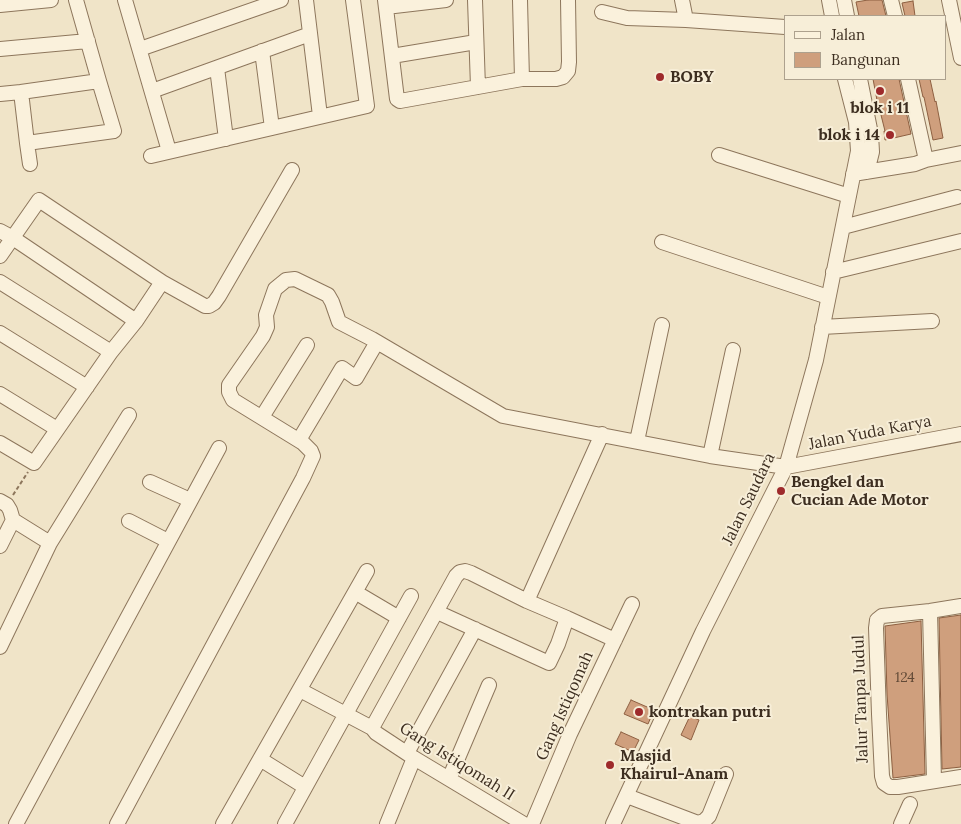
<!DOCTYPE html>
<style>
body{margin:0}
#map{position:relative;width:961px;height:824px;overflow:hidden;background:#f0e4c8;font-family:Lora,serif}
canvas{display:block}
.legend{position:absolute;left:784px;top:15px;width:162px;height:65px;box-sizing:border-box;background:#f7eed8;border:1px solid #ada18e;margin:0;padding:6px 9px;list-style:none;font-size:15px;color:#3d2e20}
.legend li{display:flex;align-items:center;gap:10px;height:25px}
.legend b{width:25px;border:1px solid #ada18e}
</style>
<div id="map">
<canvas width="961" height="824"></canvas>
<ul class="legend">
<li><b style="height:6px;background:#faf1dc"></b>Jalan</li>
<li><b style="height:14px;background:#cf9f7d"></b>Bangunan</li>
</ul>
</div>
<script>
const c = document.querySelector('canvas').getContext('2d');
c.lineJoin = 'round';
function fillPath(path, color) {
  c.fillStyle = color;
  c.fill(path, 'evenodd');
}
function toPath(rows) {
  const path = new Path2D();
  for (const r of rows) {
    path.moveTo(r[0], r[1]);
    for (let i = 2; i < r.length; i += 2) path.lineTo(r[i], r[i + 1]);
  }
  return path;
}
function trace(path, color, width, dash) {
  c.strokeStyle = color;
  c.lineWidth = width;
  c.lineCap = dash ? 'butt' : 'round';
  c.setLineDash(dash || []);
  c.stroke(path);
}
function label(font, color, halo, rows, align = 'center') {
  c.font = font + ' Lora,serif';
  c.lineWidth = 4;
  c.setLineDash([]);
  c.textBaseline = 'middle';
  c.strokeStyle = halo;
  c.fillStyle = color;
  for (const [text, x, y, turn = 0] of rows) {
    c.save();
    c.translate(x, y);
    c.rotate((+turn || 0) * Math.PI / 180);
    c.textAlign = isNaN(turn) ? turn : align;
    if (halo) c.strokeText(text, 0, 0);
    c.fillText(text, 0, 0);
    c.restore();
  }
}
const building = toPath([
 [868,0,882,0,886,16,859,16,856,2,868,0],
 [913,1,915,16,905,16,902,3,913,1],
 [873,79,899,79,911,134,885,140,884,131,885,131,880,111,879,111,873,79],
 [919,79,930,79,935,102,936,101,943,138,933,140,924,97,923,97,919,79],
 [961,615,961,767,942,769,939,618,961,615],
 [921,621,925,774,893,778,887,694,885,626,921,621],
 [631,700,654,710,648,724,624,714,631,700],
 [690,716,699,720,691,740,681,735,690,716],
 [621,732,639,740,633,752,615,744,621,732]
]);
const path = toPath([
 [13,495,28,472]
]);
const minor = toPath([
 [76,0,99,81,114,131,27,143,21,92,99,81],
 [125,0,169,151],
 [306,0,320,116],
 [385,0,397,99,400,101,522,79,556,79,563,77,568,71,569,62,568,0],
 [475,0,478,87],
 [520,0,522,79],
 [682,0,686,20,785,27],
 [829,0,832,16],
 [844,0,847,16],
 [891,0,895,16],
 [949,0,961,58],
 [0,5,51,0],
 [386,7,446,0],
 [602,12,627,18,686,20],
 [0,49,88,41],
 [140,49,281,0],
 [262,51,272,128],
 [392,56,476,42],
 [217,68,226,139],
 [860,79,871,134,872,152,867,172],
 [908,79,926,160],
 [152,91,310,34],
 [0,94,21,92],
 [27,143,30,164],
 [719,155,849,196],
 [151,156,367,106,353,0],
 [853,174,915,164,926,160,961,153],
 [843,227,957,197],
 [0,231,13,238,136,321],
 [662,242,828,297],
 [0,256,39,200,162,282,136,321,111,352,34,463,0,443],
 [833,272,961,241],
 [0,282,111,352],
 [162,282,205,306,209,306,214,303,219,296,292,170],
 [822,327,932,321],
 [0,333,87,387],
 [0,394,57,429],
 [262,417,307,345],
 [299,440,342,368,356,378,377,342],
 [637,441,662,325],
 [710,456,733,350],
 [150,482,190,500],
 [0,501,7,505,10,510,13,520],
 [129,521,168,541],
 [50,543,129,415],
 [0,546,13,520,50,543,0,647],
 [355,592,399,618],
 [527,601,602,434],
 [961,606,930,611,882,616,877,620,876,628,879,714,882,776,884,783,890,787,898,787,961,777],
 [930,611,934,781],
 [567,618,615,640],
 [300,690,372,728,376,733,414,758,524,824],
 [372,728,456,576,460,572,465,571,471,573,527,601,567,618,558,644,549,663,437,612],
 [407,753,475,629],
 [260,759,305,787],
 [449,779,489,685],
 [627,796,698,823,704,821,709,816,726,774],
 [16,824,219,448],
 [117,824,303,478,313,456,311,451,303,443,233,400,229,392,229,385,263,336,267,327,266,315,275,289,286,280,295,279,328,295,332,302,339,322,372,339,503,416,710,456,786,467,961,434],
 [223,824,367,571],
 [285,824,411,596],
 [387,824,414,758],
 [532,824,570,734,632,604],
 [613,824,703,631,786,467,816,360,858,151,856,122,845,79],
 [901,824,910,804]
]);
const markers = [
 [660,77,5,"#9e2a2b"],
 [880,91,5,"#9e2a2b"],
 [890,135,5,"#9e2a2b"],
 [781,491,5,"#9e2a2b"],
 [639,712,5,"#9e2a2b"],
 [610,765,5,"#9e2a2b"]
];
const numberNames = [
 ["124",905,678]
];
const poiNames = [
 ["BOBY",670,77],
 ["blok i 11",880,108,"center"],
 ["blok i 14",880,135,"right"],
 ["Bengkel dan",791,482],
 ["Cucian Ade Motor",791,500],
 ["kontrakan putri",649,712],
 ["Masjid",620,756],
 ["Khairul-Anam",620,774]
];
const streetNames = [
 ["Jalan Yuda Karya",870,433,-11],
 ["Jalan Saudara",749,499,-64],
 ["Jalur Tanpa Judul",861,699,-92],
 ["Gang Istiqomah",565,706,-66],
 ["Gang Istiqomah II",457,762,32]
];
fillPath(building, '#cf9f7d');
trace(building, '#8d5f41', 1);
trace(minor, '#8d765c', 16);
trace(path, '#8d765c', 2, [4, 2.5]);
trace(minor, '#faf1dc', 14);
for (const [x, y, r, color] of markers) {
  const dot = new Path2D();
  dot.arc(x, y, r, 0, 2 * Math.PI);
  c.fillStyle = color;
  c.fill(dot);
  trace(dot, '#f7eed8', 2);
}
label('14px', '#624a37', null, numberNames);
label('bold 16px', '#3d2e20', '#f7eed8', poiNames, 'left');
label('16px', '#3d2e20', '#f7eed8', streetNames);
</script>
